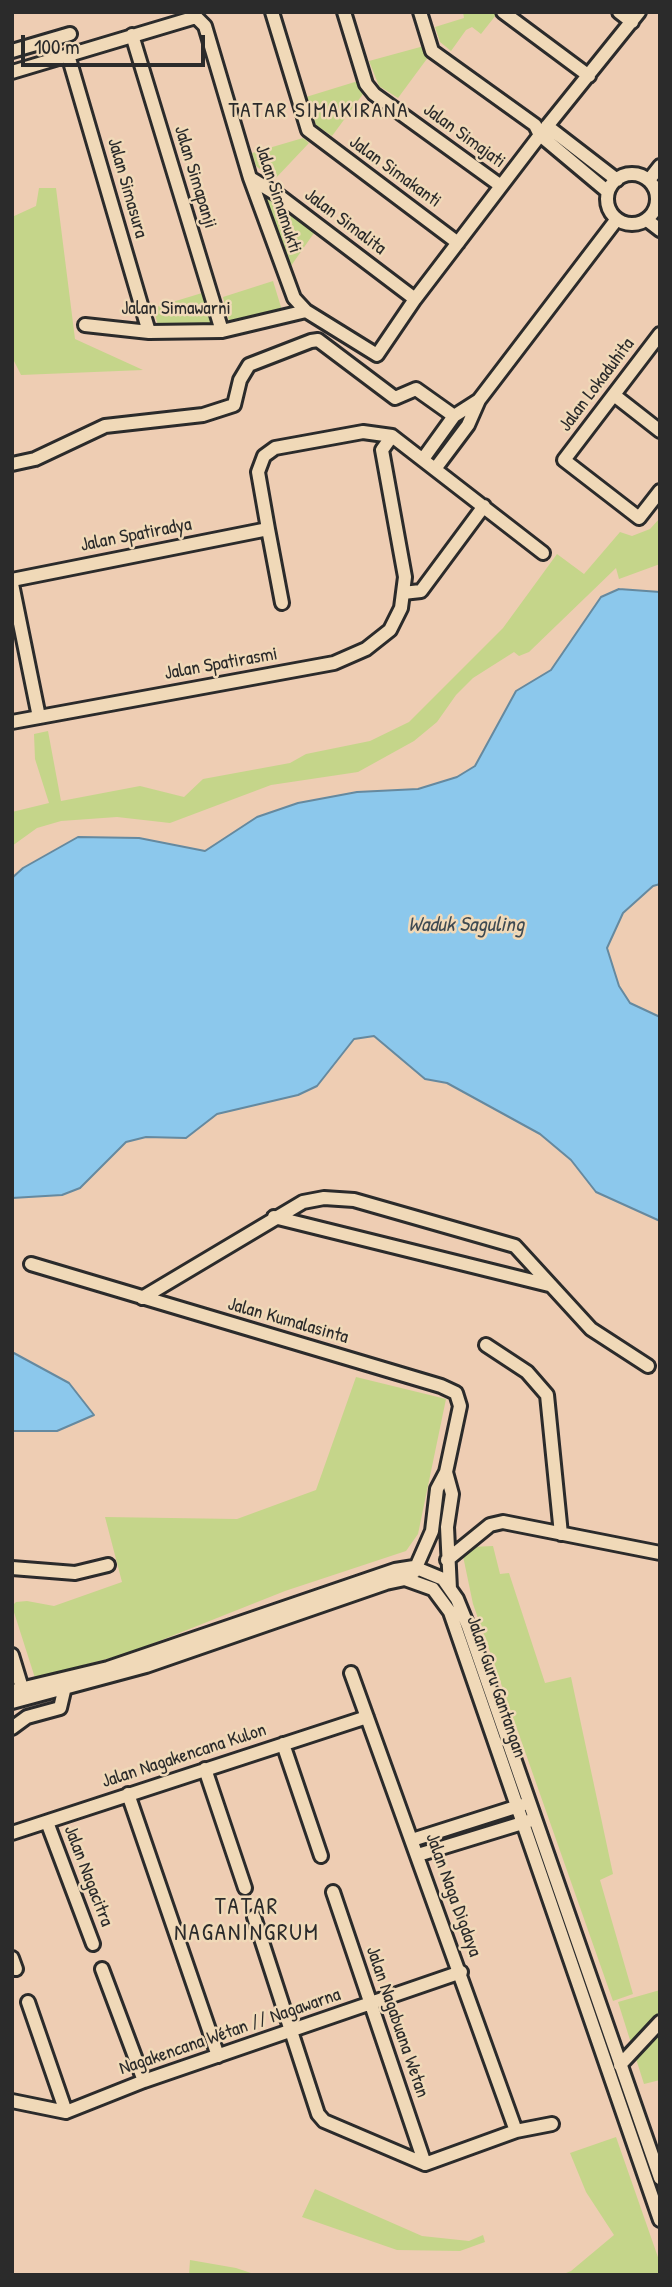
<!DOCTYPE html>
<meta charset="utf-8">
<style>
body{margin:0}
#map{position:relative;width:672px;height:2287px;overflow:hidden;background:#eecdb3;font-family:"Patrick Hand",sans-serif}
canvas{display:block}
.frame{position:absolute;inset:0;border:14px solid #2b2b2b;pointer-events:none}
.scale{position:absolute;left:21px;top:35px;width:184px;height:32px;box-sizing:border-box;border:4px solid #2b2b2b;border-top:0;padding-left:9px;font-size:21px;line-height:24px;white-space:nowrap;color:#2b2b2b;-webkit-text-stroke:5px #f0d9b8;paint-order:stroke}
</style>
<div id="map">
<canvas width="672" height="2287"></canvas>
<div class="frame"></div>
<div class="scale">100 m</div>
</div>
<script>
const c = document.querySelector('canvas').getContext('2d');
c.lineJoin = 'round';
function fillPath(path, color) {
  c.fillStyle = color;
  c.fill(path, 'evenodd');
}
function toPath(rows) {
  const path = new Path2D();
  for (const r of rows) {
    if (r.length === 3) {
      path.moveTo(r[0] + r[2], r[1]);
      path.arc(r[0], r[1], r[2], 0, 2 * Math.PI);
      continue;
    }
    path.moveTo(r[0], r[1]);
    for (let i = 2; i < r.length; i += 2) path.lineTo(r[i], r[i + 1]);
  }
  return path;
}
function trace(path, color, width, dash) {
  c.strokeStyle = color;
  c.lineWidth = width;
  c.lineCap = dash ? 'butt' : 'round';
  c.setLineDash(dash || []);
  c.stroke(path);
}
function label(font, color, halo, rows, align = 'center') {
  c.font = font + ' "Patrick Hand",sans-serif';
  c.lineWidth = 5;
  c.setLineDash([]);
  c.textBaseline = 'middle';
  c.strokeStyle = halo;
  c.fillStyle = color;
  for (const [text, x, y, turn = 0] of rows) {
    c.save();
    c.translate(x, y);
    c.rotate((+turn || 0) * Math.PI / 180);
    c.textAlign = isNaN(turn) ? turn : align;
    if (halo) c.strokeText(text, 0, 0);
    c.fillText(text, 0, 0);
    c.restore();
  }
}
const green = toPath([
 [463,12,493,12,496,15,481,34,472,27,466,30,451,51,440,42,435,27,464,18],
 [424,46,429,56,398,98,379,86,369,61],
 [358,81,363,94,332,136,316,125,306,97],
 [303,138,309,143,274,180,256,166,252,153],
 [39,188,56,188,75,339,143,370,21,375,12,357,12,217,36,206],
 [264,193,314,233,286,273,280,242],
 [273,281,281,307,279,312,229,321,223,297],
 [202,293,213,323,158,325,153,308],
 [660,518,660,564,619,579,616,568,529,652,519,656,514,652,473,678,456,695,437,722,414,741,358,772,271,785,170,823,117,817,61,821,37,828,12,846,12,812,49,803,35,759,34,734,48,731,61,801,140,786,184,797,203,779,290,763,306,754,370,741,409,722,503,628,557,554,584,574,620,532,632,536,650,529],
 [356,1377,446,1399,418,1534,406,1551,285,1591,129,1653,35,1678,12,1606,16,1602,27,1601,54,1606,122,1582,105,1517,237,1519,316,1490],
 [493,1546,500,1574,509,1573,545,1683,571,1677,613,1874,600,1880,633,1994,613,2001,473,1604,463,1556,471,1547],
 [660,1990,660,2080,644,2084,618,2002],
 [616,2137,660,2263,660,2275,561,2275,571,2271,614,2235,586,2192,570,2153],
 [315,2189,422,2236,469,2241,483,2235,485,2242,460,2251,397,2250,302,2217],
 [190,2260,236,2268,257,2275,189,2275]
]);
const water = toPath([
 [619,589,660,592,660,884,653,886,623,913,607,948,619,986,630,1003,660,1017,660,1221,596,1192,571,1160,540,1134,447,1083,425,1079,374,1036,354,1039,317,1086,298,1095,217,1114,186,1138,146,1137,126,1142,80,1188,62,1195,12,1198,12,878,23,868,78,837,139,838,205,851,257,817,298,803,357,792,418,789,457,777,475,766,516,691,551,670,601,597,619,589],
 [12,1352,69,1383,94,1415,57,1431,12,1431,12,1352]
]);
const minor = toPath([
 [272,12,308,130,458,243],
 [344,12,366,84,374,94,501,186],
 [420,12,432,51,535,125,540,135,608,192],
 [503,12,589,76],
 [619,12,632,22],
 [132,35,222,331],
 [12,51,70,34],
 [68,55,149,332],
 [12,72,196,17,205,26,250,178,294,298,306,311,377,355,415,299,540,135,639,12],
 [547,126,617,180],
 [632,199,25],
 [250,178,278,195,415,299],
 [649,180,660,166],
 [647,220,660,230],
 [85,325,149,332,222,331,306,311],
 [660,334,564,460,639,518,660,491],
 [614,395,660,431],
 [423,459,454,416,479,400],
 [12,464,35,459,105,426,203,415,234,405,240,380,249,365,311,341,318,340,395,398,416,389,454,416],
 [435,469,468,425,479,400,617,219],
 [268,529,282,603],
 [12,580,268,529,258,472,264,456,275,448,363,432,392,436,543,553],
 [12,584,39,717],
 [403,593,421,591,484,506],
 [12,722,334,663,366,649,390,630,401,608,405,577,382,450,392,436],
 [274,1217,549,1285],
 [31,1264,441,1386,456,1393,460,1406,446,1472,437,1489,432,1531,414,1572],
 [142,1298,303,1202,324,1198,354,1200,515,1246,591,1329,648,1366],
 [486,1345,527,1372,547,1395,561,1534],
 [446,1472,452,1494,447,1527,450,1589],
 [447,1560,490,1525,503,1522,660,1553],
 [12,1568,75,1573,108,1565],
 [12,1655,22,1688],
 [351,1673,516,2131],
 [12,1691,108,1668,395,1570,414,1567,443,1579,457,1599,468,1626,660,2178],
 [12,1702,146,1666,386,1583,405,1579,433,1589,450,1612,660,2220],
 [12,1728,27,1717,60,1708,64,1691],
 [283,1744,321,1856],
 [205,1769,245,1888],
 [128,1794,218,2056],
 [47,1822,93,1944],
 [12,1833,367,1717],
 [412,1840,522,1805],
 [418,1855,529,1821],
 [333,1892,425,2164],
 [254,1917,318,2114,324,2121,425,2164,516,2131,552,2124],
 [12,1958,16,1969],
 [102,1969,144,2081],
 [28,2002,66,2112],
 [620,2065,660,2022],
 [12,2101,66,2112,144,2081,461,1972]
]);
const streetNames = [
 ["Jalan Simajati",464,136,36],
 ["Jalan Simakanti",395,172,36],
 ["Jalan Simapanji",195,177,73],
 ["Jalan Simasura",127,188,74],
 ["Jalan Simamukti",278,199,72],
 ["Jalan Simalita",345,222,37],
 ["Jalan Simawarni",176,309],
 ["Jalan Lokaduhita",597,385,-53],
 ["Jalan Spatiradya",136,535,-11],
 ["Jalan Spatirasmi",221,664,-10],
 ["Jalan Kumalasinta",288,1321,16],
 ["Jalan Guru Gantangan",496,1687,71],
 ["Jalan Nagakencana Kulon",184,1756,-18],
 ["Jalan Nagacitra",88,1876,69],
 ["Jalan Naga Digdaya",453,1895,70],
 ["Jalan Nagabuana Wetan",397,2022,71],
 ["Nagakencana Wétan // Nagawarna",230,2032,-19]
];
const neighbourhoodNames = [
 ["TATAR SIMAKIRANA",319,111]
];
const waterNames = [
 ["Waduk Saguling",466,925]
];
const quarterNames = [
 ["TATAR",247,1908],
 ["NAGANINGRUM",247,1934]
];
fillPath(green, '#c5d58a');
fillPath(water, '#8cc8ec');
trace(water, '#65899f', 2);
trace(minor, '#2b2b2b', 18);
trace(minor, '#f0d9b8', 12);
label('19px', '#2b2b2b', '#f0d9b8', streetNames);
c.letterSpacing = '2px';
label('21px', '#2b2b2b', '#f0d9b8', neighbourhoodNames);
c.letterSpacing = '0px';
label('italic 21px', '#3e4a52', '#f0d9b8', waterNames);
c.letterSpacing = '2px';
label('23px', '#2b2b2b', '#f0d9b8', quarterNames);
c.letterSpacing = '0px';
</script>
